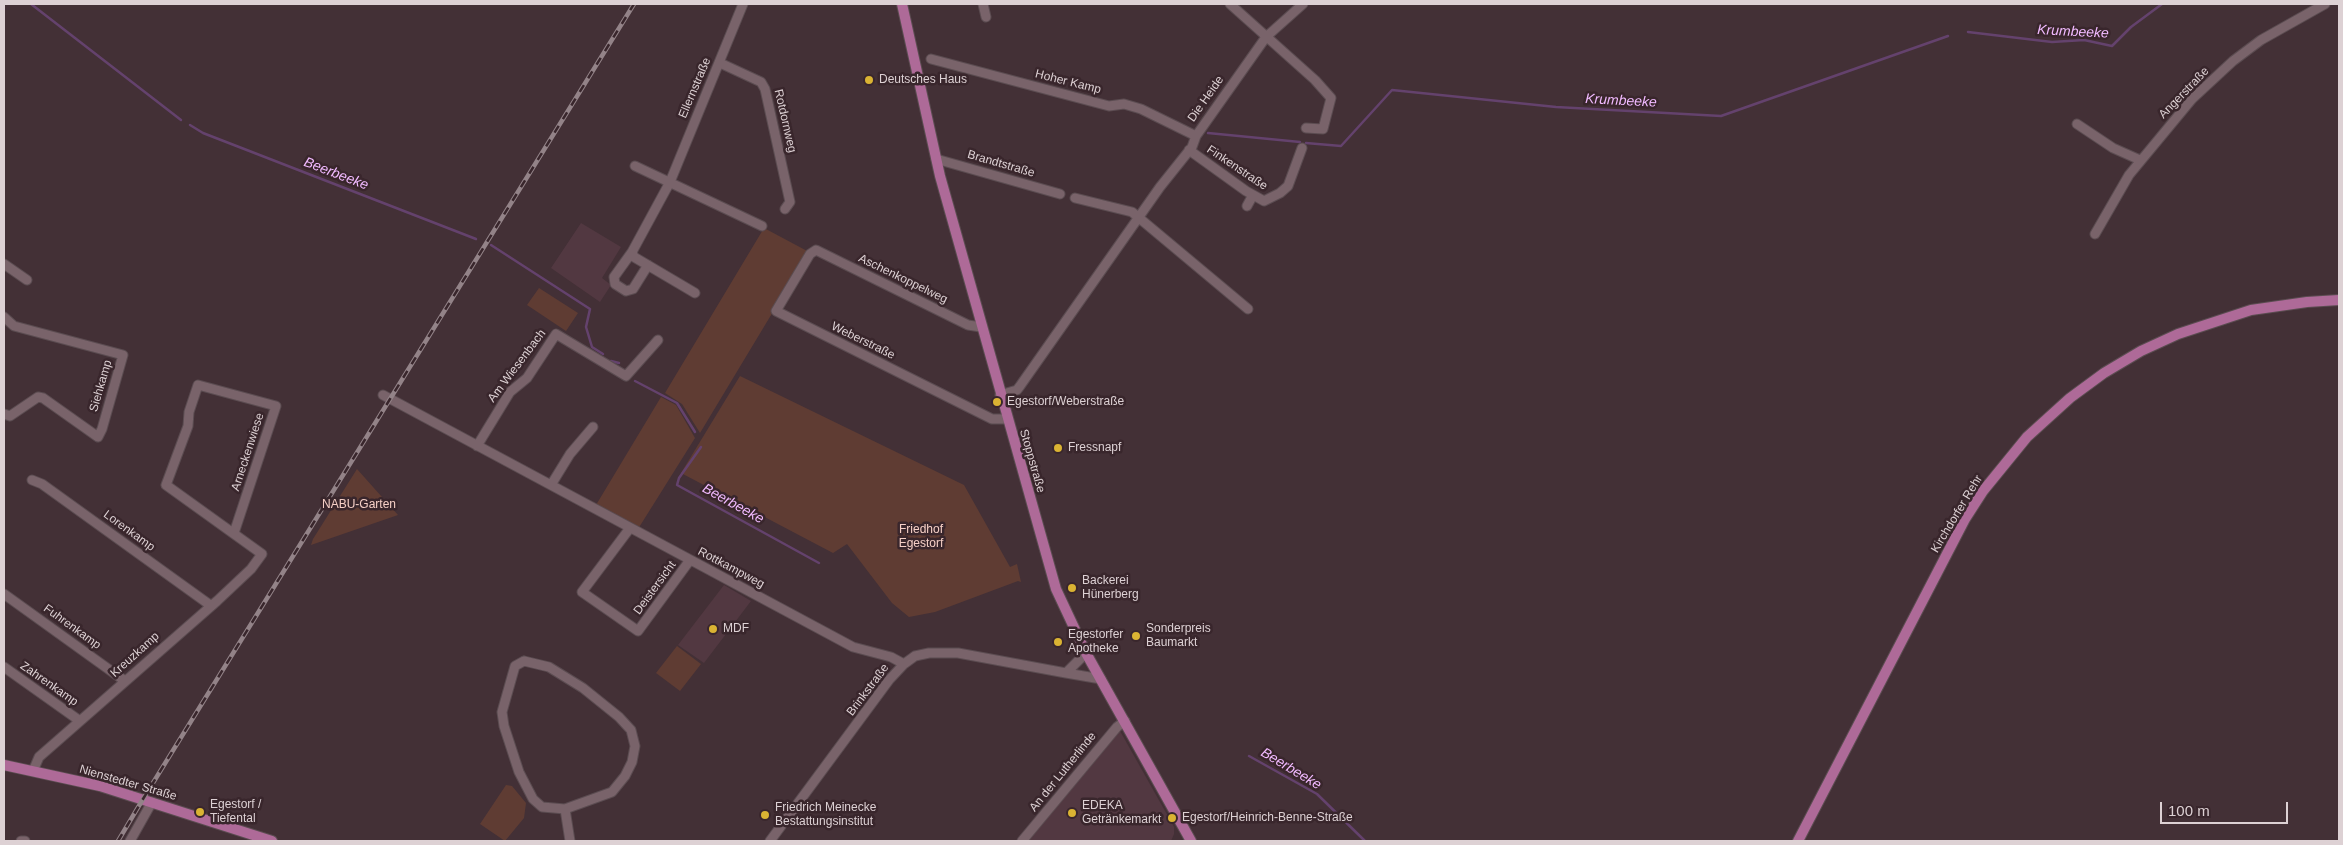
<!DOCTYPE html>
<meta charset="utf-8">
<style>
body{margin:0}
#map{position:relative;width:2343px;height:845px;overflow:hidden;background:#433036;font-family:Arial,sans-serif}
canvas{display:block}
.frame{position:absolute;inset:0;border:5px solid #ddd1d4;pointer-events:none}
.scale{position:absolute;left:2160px;top:802px;width:128px;height:22px;box-sizing:border-box;border:2px solid #ddd1d4;border-top:0;padding-left:6px;font-size:15px;line-height:18px;white-space:nowrap;color:#ddd1d4;-webkit-text-stroke:4px #39262c;paint-order:stroke}
</style>
<div id="map">
<canvas width="2343" height="845"></canvas>
<div class="frame"></div>
<div class="scale">100 m</div>
</div>
<script>
const c = document.querySelector('canvas').getContext('2d');
c.lineJoin = 'round';
function fillPath(path, color) {
  c.fillStyle = color;
  c.fill(path, 'evenodd');
}
function toPath(rows) {
  const path = new Path2D();
  for (const r of rows) {
    path.moveTo(r[0], r[1]);
    for (let i = 2; i < r.length; i += 2) path.lineTo(r[i], r[i + 1]);
  }
  return path;
}
function trace(path, color, width, dash) {
  c.strokeStyle = color;
  c.lineWidth = width;
  c.lineCap = dash ? 'butt' : 'round';
  c.setLineDash(dash || []);
  c.stroke(path);
}
function label(font, color, halo, rows, align = 'center') {
  c.font = font + ' Arial,sans-serif';
  c.lineWidth = 5;
  c.setLineDash([]);
  c.textBaseline = 'middle';
  c.strokeStyle = halo;
  c.fillStyle = color;
  for (const [text, x, y, turn = 0] of rows) {
    c.save();
    c.translate(x, y);
    c.rotate((+turn || 0) * Math.PI / 180);
    c.textAlign = isNaN(turn) ? turn : align;
    if (halo) c.strokeText(text, 0, 0);
    c.fillText(text, 0, 0);
    c.restore();
  }
}
const built = toPath([
 [581,223,621,247,602,278,611,285,600,302,551,268],
 [724,585,751,601,704,663,678,645],
 [1116,731,1120,731,1174,827,1174,834,1171,841,1025,841]
]);
const green = toPath([
 [764,228,809,252,700,433,682,404,665,393],
 [539,288,578,313,566,331,527,305],
 [740,376,964,485,1010,567,1017,564,1021,582,1018,581,935,612,909,617,892,603,847,544,833,553,681,473],
 [661,397,676,405,695,438,638,529,596,505],
 [357,469,398,515,311,545,313,539],
 [677,646,701,664,680,691,656,673],
 [506,785,512,786,526,803,524,818,505,841,480,824]
]);
const stream = toPath([
 [31,4,181,120],
 [1968,32,2052,42,2084,40,2112,46,2131,27,2162,4],
 [190,125,203,133,476,239],
 [1208,133,1300,142],
 [1306,143,1341,146,1392,90,1556,107,1721,116,1948,36],
 [491,245,590,309,586,327,592,347,603,354],
 [611,361,619,363],
 [635,381,677,403,695,432],
 [701,447,679,478,677,485,819,563],
 [1249,756,1317,794,1365,841]
]);
const minor = toPath([
 [983,4,986,17],
 [1230,4,1315,80,1331,98,1323,129,1306,128],
 [931,59,1109,106,1124,104,1141,109,1196,136],
 [720,63,761,82,765,89,790,202,785,209],
 [2077,124,2113,148,2140,160],
 [1189,150,1246,191,1264,201,1280,193,1288,186,1302,148],
 [936,159,1060,194],
 [635,166,762,226],
 [1075,198,1132,212,1248,309],
 [1247,206,1253,195],
 [2095,234,2129,175,2192,99,2233,61,2261,40,2325,4],
 [632,252,614,277,615,284,626,291,633,289,648,265],
 [4,264,27,280],
 [695,293,634,257,632,252,670,182,743,4],
 [4,317,14,326,123,355,102,429,98,437,43,398,38,397,10,416,4,414],
 [981,327,968,325,816,250,810,254,776,311,992,419,1007,419],
 [383,395,853,647,891,657,904,664],
 [1000,395,1017,390,1020,386,1160,187,1192,147,1196,136,1266,37,1303,4],
 [477,446,510,392,527,378,556,334,626,376,658,340],
 [32,480,42,484,210,605],
 [551,485,570,454,593,427],
 [630,528,582,592,638,631,690,560],
 [4,594,125,681],
 [524,661,549,667,583,688,619,717,631,730,635,746,632,762,625,776,612,792,565,809,542,807,533,799,519,772,504,726,502,712,515,666,524,661],
 [4,667,80,721],
 [1066,673,1101,679],
 [33,771,39,757,217,601,251,569,262,554,166,485,188,426,189,412,198,385,276,406,234,533],
 [565,809,570,841],
 [21,841,25,841],
 [130,841,152,802],
 [770,841,889,680,904,664,915,656,929,653,958,653,1066,673,1086,653],
 [1022,841,1117,727,1125,721]
]);
const major = toPath([
 [902,4,940,176,1056,589,1086,653,1191,841],
 [4,765,100,786,272,841],
 [1798,841,1965,519,1983,491,2027,437,2070,398,2104,373,2141,351,2178,334,2251,310,2307,302,2339,300]
]);
const rail = toPath([
 [118,841,143,799,634,4]
]);
const markers = [
 [869,80,5,"#dab333"],
 [997,402,5,"#dab333"],
 [1058,448,5,"#dab333"],
 [1072,588,5,"#dab333"],
 [713,629,5,"#dab333"],
 [1136,636,5,"#dab333"],
 [1058,642,5,"#dab333"],
 [200,812,5,"#dab333"],
 [1072,813,5,"#dab333"],
 [765,815,5,"#dab333"],
 [1172,818,5,"#dab333"]
];
const poiNames = [
 ["Deutsches Haus",879,80],
 ["Egestorf/Weberstraße",1007,402],
 ["Fressnapf",1068,448],
 ["Backerei",1082,581],
 ["Hünerberg",1082,595],
 ["MDF",723,629],
 ["Sonderpreis",1146,629],
 ["Baumarkt",1146,643],
 ["Egestorfer",1068,635],
 ["Apotheke",1068,649],
 ["Egestorf /",210,805],
 ["Tiefental",210,819],
 ["EDEKA",1082,806],
 ["Getränkemarkt",1082,820],
 ["Friedrich Meinecke",775,808],
 ["Bestattungsinstitut",775,822],
 ["Egestorf/Heinrich-Benne-Straße",1182,818]
];
const streetNames = [
 ["Hoher Kamp",1068,82,14],
 ["Ellernstraße",695,88,-67],
 ["Angerstraße",2184,93,-46],
 ["Die Heide",1206,99,-55],
 ["Rotdornweg",785,121,77],
 ["Brandtstraße",1001,164,16],
 ["Finkenstraße",1237,168,34],
 ["Aschenkoppelweg",903,279,26],
 ["Weberstraße",863,341,26],
 ["Am Wiesenbach",517,366,-53],
 ["Siehkamp",101,386,-74],
 ["Arneckenwiese",248,452,-72],
 ["Stoppstraße",1032,461,74],
 ["Kirchdorfer Rehr",1957,514,-59],
 ["Lorenkamp",129,531,36],
 ["Rottkampweg",731,568,28],
 ["Deistersicht",655,588,-54],
 ["Fuhrenkamp",72,627,36],
 ["Kreuzkamp",135,655,-42],
 ["Zahrenkamp",49,684,35],
 ["Brinkstraße",868,690,-53],
 ["An der Lutherlinde",1063,772,-51],
 ["Nienstedter Straße",128,783,16]
];
const parkNames = [
 ["NABU-Garten",359,505],
 ["Friedhof",921,530],
 ["Egestorf",921,544]
];
const waterNames = [
 ["Krumbeeke",2073,32,3],
 ["Krumbeeke",1621,101,3],
 ["Beerbeeke",336,174,21],
 ["Beerbeeke",733,504,29],
 ["Beerbeeke",1291,769,31]
];
fillPath(built, '#523841');
fillPath(green, '#5f3c33');
trace(stream, '#64426d', 2.5);
trace(minor, '#5b4c51', 11);
trace(major, '#5b4c51', 12);
trace(minor, '#79636a', 9);
trace(major, '#ae6a98', 10);
trace(rail, '#938388', 4.5);
trace(rail, '#39262c', 2.5, [8]);
for (const [x, y, r, color] of markers) {
  const dot = new Path2D();
  dot.arc(x, y, r, 0, 2 * Math.PI);
  c.fillStyle = color;
  c.fill(dot);
  trace(dot, '#39262c', 2);
}
label('12px', '#ddd1d4', '#39262c', poiNames, 'left');
label('12px', '#ddd1d4', '#39262c', streetNames);
label('12px', '#f5cfc6', '#39262c', parkNames);
label('italic 14px', '#f1baff', '#39262c', waterNames);
</script>
